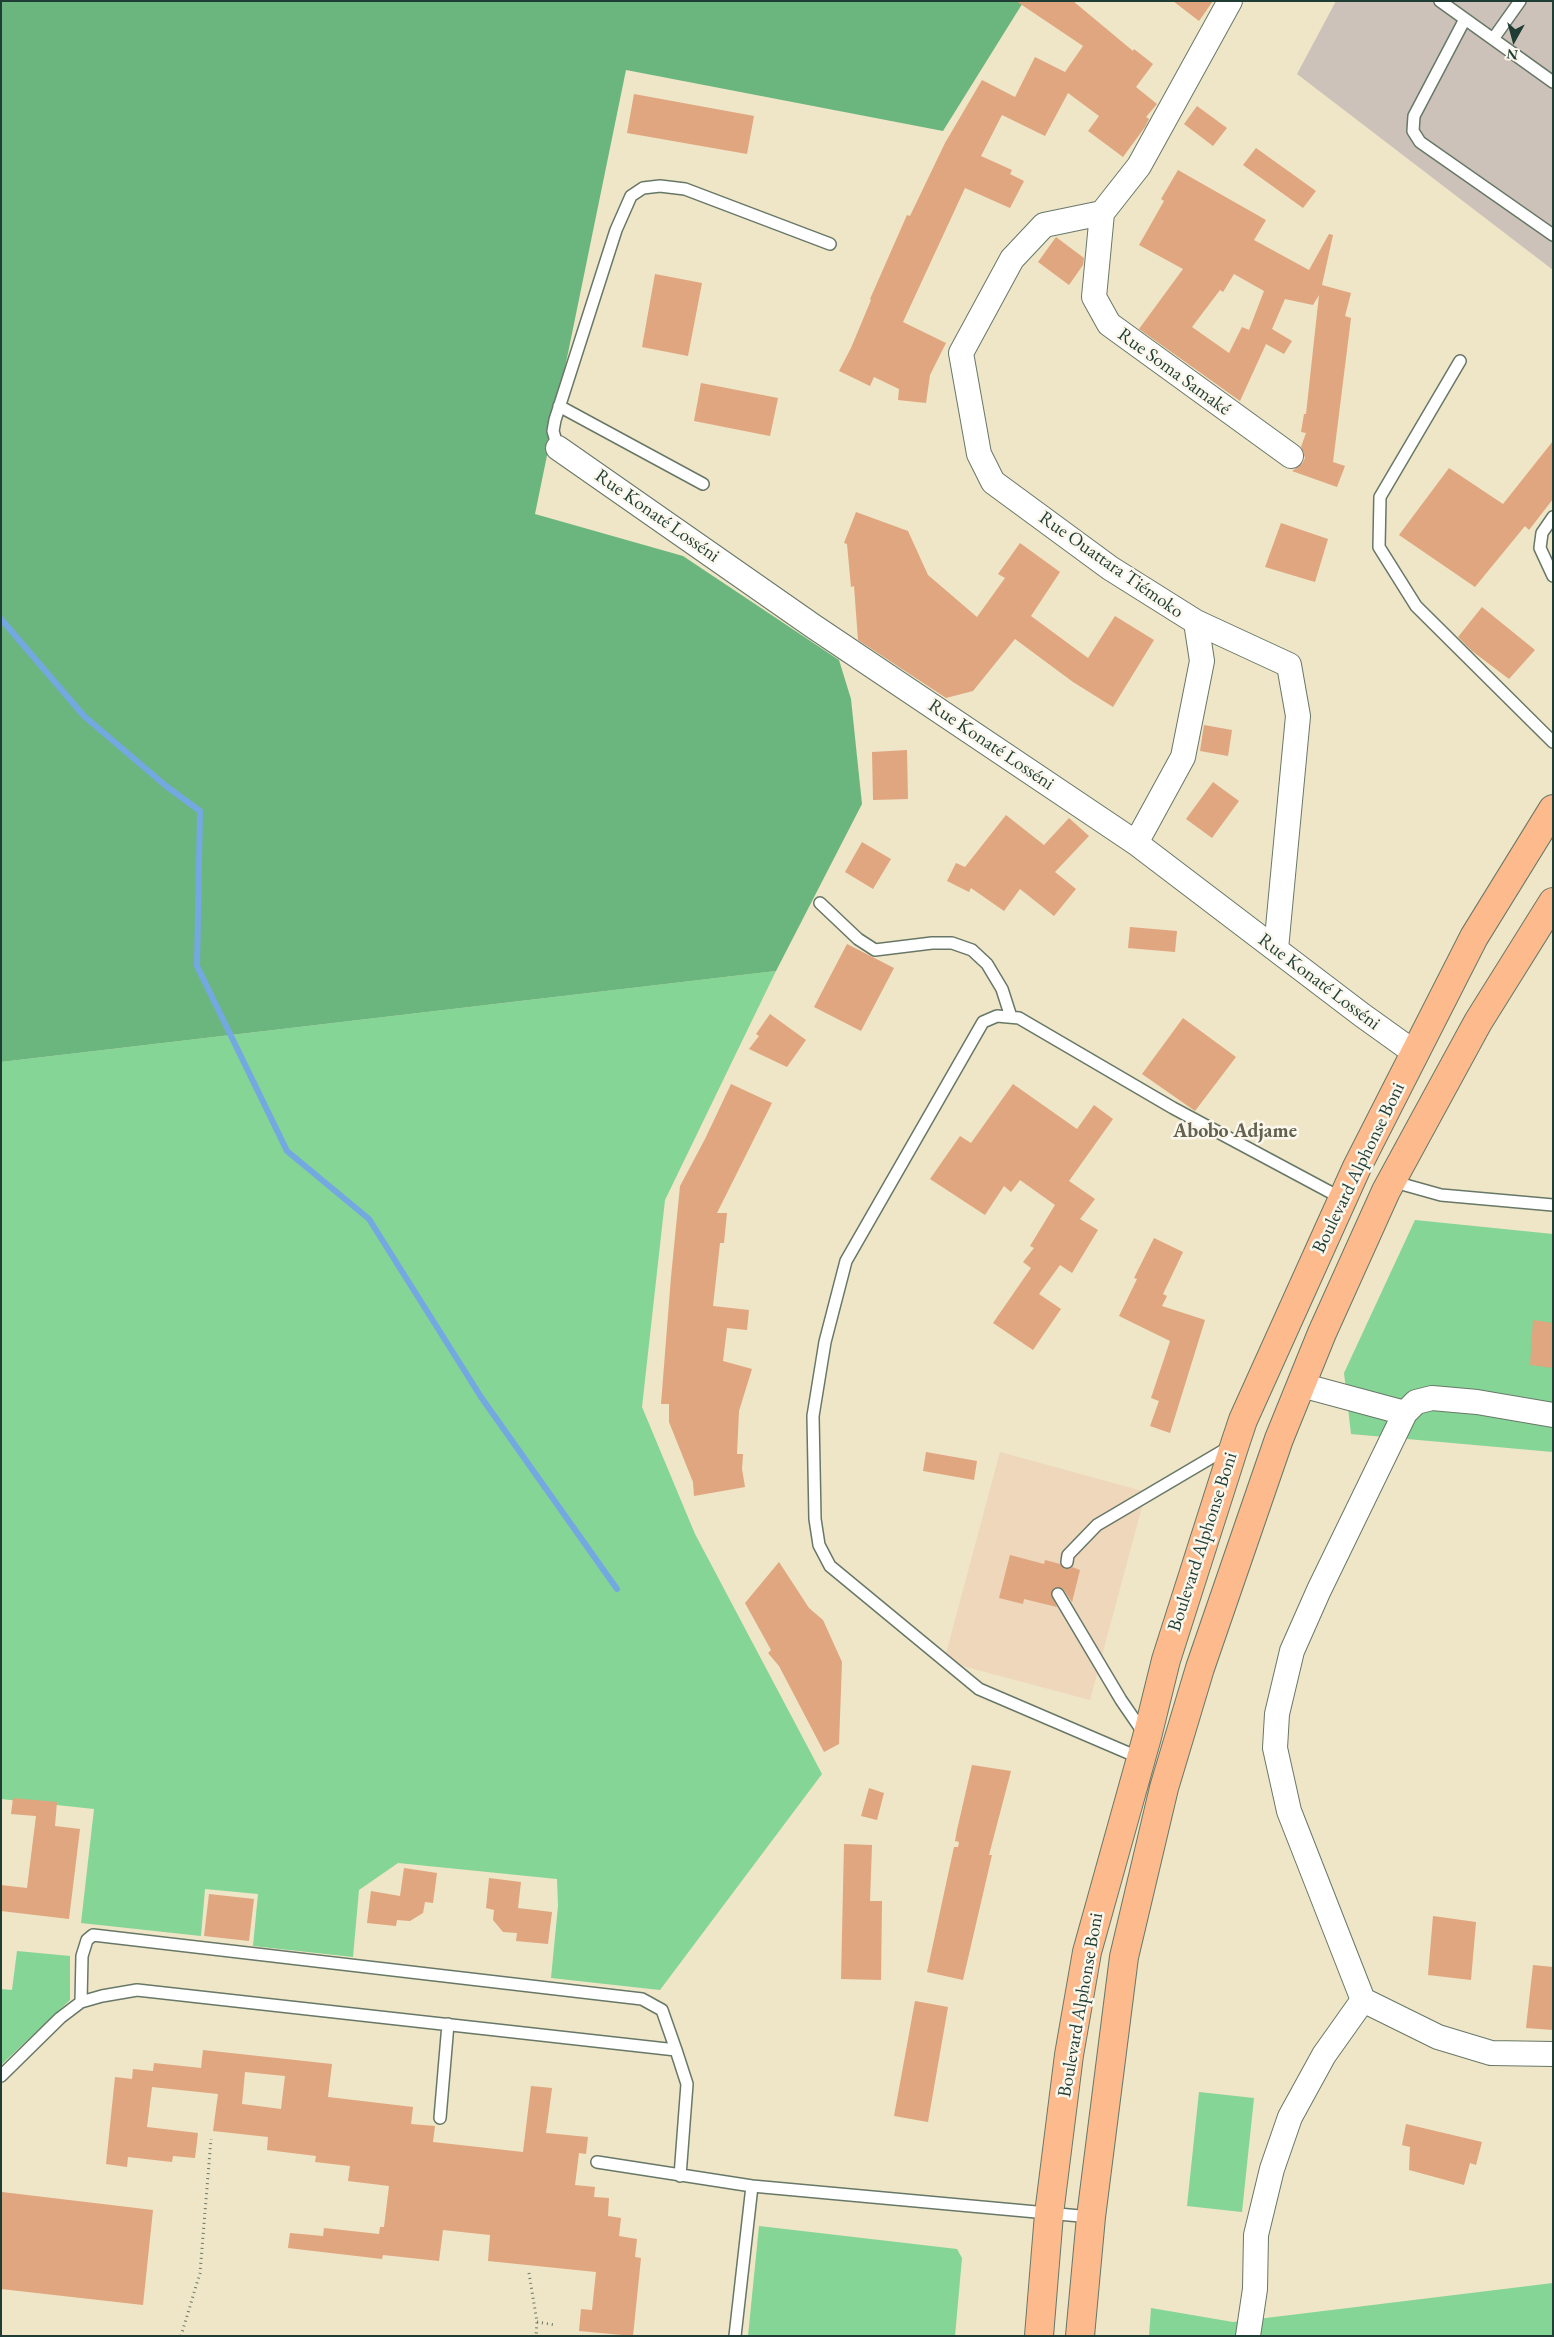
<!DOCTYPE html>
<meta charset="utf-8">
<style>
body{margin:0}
#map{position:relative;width:1554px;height:2337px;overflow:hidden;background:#efe5c7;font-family:"EB Garamond",serif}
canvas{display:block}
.frame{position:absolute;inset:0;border:2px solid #1f3d34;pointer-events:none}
.north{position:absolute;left:1489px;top:15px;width:50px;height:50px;-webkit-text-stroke:4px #fbf7ec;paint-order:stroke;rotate:187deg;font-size:14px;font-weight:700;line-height:20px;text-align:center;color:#1f3d34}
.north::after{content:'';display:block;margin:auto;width:18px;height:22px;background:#1f3d34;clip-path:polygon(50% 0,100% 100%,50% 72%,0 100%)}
</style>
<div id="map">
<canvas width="1554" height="2337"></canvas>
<div class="frame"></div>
<div class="north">N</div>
</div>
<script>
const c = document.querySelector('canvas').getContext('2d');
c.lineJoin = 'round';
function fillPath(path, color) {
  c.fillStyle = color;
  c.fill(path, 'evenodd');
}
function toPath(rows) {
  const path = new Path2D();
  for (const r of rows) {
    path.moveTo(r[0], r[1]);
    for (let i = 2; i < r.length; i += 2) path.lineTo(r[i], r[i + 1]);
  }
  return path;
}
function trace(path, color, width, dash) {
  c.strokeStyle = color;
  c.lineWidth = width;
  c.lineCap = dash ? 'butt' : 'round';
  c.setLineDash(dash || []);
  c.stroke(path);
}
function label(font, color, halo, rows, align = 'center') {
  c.font = font + ' "EB Garamond",serif';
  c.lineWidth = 5;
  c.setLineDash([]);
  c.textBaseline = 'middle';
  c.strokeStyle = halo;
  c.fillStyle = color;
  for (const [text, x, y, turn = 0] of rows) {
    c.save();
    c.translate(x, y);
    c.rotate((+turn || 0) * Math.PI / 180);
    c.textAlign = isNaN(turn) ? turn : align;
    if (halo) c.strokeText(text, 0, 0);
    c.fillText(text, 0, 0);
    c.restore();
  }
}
const built = toPath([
 [1000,1452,1146,1492,1090,1700,944,1661]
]);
const industrial = toPath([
 [1336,1,1553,1,1553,270,1297,74]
]);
const green = toPath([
 [776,971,665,1200,642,1407,695,1534,822,1774,660,1990,551,1978,558,1906,557,1879,398,1863,359,1890,353,1957,253,1946,258,1894,205,1889,201,1936,81,1923,94,1809,1,1799,1,1062],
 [1415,1220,1553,1234,1553,1452,1351,1434,1344,1373],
 [17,1951,70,1956,70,2000,1,2065,1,1989,12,1990],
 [1199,2092,1254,2098,1242,2212,1187,2206],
 [759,2226,957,2249,962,2258,955,2336,748,2336],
 [1553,2283,1553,2336,1149,2336,1151,2308,1233,2322]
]);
const forest = toPath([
 [1,1,1024,1,943,131,626,70,535,514,683,556,839,660,851,699,862,804,776,971,1,1062]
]);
const stream = toPath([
 [1,619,84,716,166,786,200,811,197,966,287,1151,369,1219,481,1397,617,1589]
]);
const building = toPath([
 [1016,1,1073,1,1133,51,1134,49,1153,64,1136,87,1157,104,1146,117,1149,119,1145,127,1123,157,1088,131,1099,116,1068,93,1045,136,1002,115,981,156,1012,170,1010,174,1024,181,1010,208,965,188,903,322,946,343,930,375,926,403,898,400,899,389,874,377,870,386,839,371,851,348,871,300,870,299,907,215,910,216,945,143,982,80,1015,97,1035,57,1065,72,1083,46],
 [1173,1,1213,1,1199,21],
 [634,94,754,116,747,154,627,133],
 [1197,106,1227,128,1213,146,1184,124],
 [1256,148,1316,191,1303,208,1243,165],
 [1178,170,1266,220,1254,240,1309,270,1329,234,1333,235,1322,285,1351,293,1345,316,1351,318,1333,462,1345,466,1337,487,1292,471,1302,464,1305,458,1301,447,1306,433,1301,432,1304,414,1306,414,1319,295,1313,305,1285,299,1272,329,1292,341,1284,354,1266,344,1240,401,1139,329,1183,269,1139,245,1164,201,1161,199],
 [1234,274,1264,291,1249,330,1242,327,1229,353,1192,327,1220,290,1223,292],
 [1056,237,1084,258,1083,265,1069,285,1038,262],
 [655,274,702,283,688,356,642,347],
 [701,383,778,398,770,436,694,421],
 [1553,441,1553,499,1529,530,1525,526,1475,587,1399,535,1449,468,1503,504],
 [856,512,908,531,928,575,977,617,1005,578,998,574,1020,543,1060,572,1031,616,1088,658,1115,616,1154,640,1113,707,1073,682,1015,639,973,691,946,698,858,640,854,586,851,587,847,544,844,543],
 [1281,523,1328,539,1315,582,1265,567],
 [1482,607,1535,650,1509,679,1472,651,1458,637],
 [1204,725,1232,730,1228,756,1200,751],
 [907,750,908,799,873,800,872,752],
 [1213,782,1239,801,1212,838,1186,819],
 [1006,815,1044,845,1069,818,1089,836,1055,872,1076,889,1054,916,1020,889,1004,911,971,888,969,892,947,881,956,863,965,867],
 [862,842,891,859,873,889,845,872],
 [1130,927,1177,931,1175,952,1128,948],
 [847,944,894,968,861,1031,814,1007],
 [770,1014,806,1040,787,1067,749,1049,759,1036,756,1034],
 [1183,1018,1236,1057,1195,1111,1142,1074],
 [731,1084,772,1103,717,1213,727,1213,724,1243,720,1243,713,1306,749,1310,747,1330,727,1328,723,1361,752,1369,739,1411,737,1454,743,1454,742,1469,745,1487,694,1496,693,1482,669,1422,669,1404,661,1404,671,1277,680,1186,705,1139],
 [1013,1084,1077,1129,1094,1105,1113,1119,1069,1181,1095,1199,1080,1219,1098,1230,1072,1273,1060,1265,1039,1294,1061,1309,1033,1350,993,1323,1031,1268,1023,1262,1034,1248,1030,1246,1055,1205,1020,1180,1011,1192,1004,1186,985,1215,930,1179,960,1136,971,1143],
 [1154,1238,1183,1252,1163,1294,1167,1296,1162,1306,1205,1320,1170,1433,1150,1426,1159,1401,1151,1398,1170,1341,1119,1316,1137,1279,1134,1278],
 [1533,1320,1553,1323,1553,1368,1530,1365],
 [926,1452,977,1461,974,1480,923,1471],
 [1010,1555,1044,1564,1045,1560,1060,1564,1065,1569,1072,1567,1080,1570,1072,1602,1064,1590,1058,1587,1054,1588,1051,1594,1057,1607,1024,1599,1023,1604,999,1598],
 [779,1562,809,1608,823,1620,842,1662,839,1744,824,1752,779,1666,768,1653,771,1650,745,1603],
 [972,1765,1011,1771,989,1855,992,1855,963,1980,927,1972,954,1847,958,1847,959,1842,955,1841,957,1830],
 [869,1788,884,1793,877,1820,861,1816],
 [13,1798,57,1802,55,1826,80,1829,69,1919,1,1911,1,1885,27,1888,36,1816,11,1814],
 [844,1844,872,1845,870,1901,882,1901,881,1980,841,1979],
 [404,1868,437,1873,433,1903,425,1902,423,1913,410,1921,397,1920,396,1926,367,1923,371,1891,400,1896],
 [489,1878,521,1882,518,1908,552,1912,548,1944,516,1941,517,1933,503,1932,493,1920,494,1910,486,1908],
 [209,1894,254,1899,249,1941,204,1936],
 [1433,1916,1476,1922,1471,1980,1428,1975],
 [1533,1965,1553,1967,1553,2030,1526,2028],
 [915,2001,948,2007,928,2122,894,2116],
 [203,2050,332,2064,328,2097,413,2107,411,2124,435,2126,433,2142,523,2152,531,2086,552,2088,546,2133,588,2137,586,2154,579,2153,575,2185,595,2187,594,2197,609,2198,608,2216,621,2218,619,2236,637,2239,635,2257,641,2258,633,2336,579,2331,581,2309,592,2310,596,2272,488,2261,490,2235,443,2230,439,2261,383,2255,382,2259,288,2248,290,2233,323,2236,324,2228,379,2234,380,2227,384,2227,389,2186,348,2181,350,2166,315,2162,316,2156,267,2150,268,2137,213,2131,218,2094,152,2087,147,2127,198,2133,195,2158,173,2156,172,2162,128,2157,127,2167,106,2164,115,2077,132,2079,133,2069,153,2071,154,2063,201,2068],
 [245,2072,285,2076,281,2109,242,2104],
 [1406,2124,1482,2142,1476,2165,1470,2163,1464,2185,1409,2170,1410,2147,1402,2145],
 [2,2192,153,2210,143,2305,1,2289]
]);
const path = toPath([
 [529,2273,537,2322,536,2336],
 [537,2322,555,2325],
 [181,2336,200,2273,211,2139]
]);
const lane = toPath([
 [1440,1,1553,82],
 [1465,19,1414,116,1413,131,1420,142,1553,235],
 [1493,39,1520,1],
 [1460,361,1380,497,1379,547,1416,606,1553,742],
 [559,406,703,484],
 [558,448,553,431,555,420,616,230,631,196,643,188,660,186,685,189,830,244],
 [1553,517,1542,533,1540,548,1553,576],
 [820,903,858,939,875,950,932,943,952,943,972,950,987,964,1002,989,1011,1017],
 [1391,1181,1441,1195,1553,1205],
 [1067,1562,1068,1555,1097,1525,1231,1446],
 [1058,1594,1121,1700,1145,1735],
 [1140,1758,979,1689,830,1566,819,1545,815,1519,813,1416,825,1342,846,1261,983,1022,997,1016,1019,1018,1173,1108,1343,1199],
 [81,2002,82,1956,87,1940,93,1935,642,1999,662,2010,676,2050],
 [1,2076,60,2018,81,2002,102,1996,137,1990,676,2050,687,2084,680,2176],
 [440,2118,448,2024],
 [597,2162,752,2186,1091,2217],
 [735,2336,752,2186]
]);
const street = toPath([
 [1230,1,1139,166,1102,213,1094,297,1109,324,1291,456],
 [1102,213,1044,225,1012,259,961,353,979,454,993,482,1110,568,1196,622,1289,665,1298,716,1276,949],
 [558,448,813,626,1136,843,1362,1015,1415,1053],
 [1136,843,1183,757,1202,661,1196,622],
 [1301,1385,1405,1413],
 [1553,1415,1477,1402,1432,1398,1416,1402,1405,1413,1319,1590,1292,1651,1277,1714,1275,1748,1289,1811,1363,2000,1438,2037,1491,2053,1553,2054],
 [1248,2336,1255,2289,1256,2235,1272,2169,1290,2117,1324,2055,1363,2000]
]);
const primary = toPath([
 [1039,2336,1049,2214,1069,2055,1087,1952,1147,1737,1166,1660,1235,1444,1243,1420,1357,1167,1474,937,1553,809],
 [1080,2336,1091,2217,1124,1957,1164,1788,1200,1668,1279,1439,1322,1333,1386,1191,1478,1022,1553,902]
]);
const streetNames = [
 ["Rue Soma Samaké",1174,372,36],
 ["Rue Konaté Losséni",657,516,35],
 ["Rue Ouattara Tiémoko",1111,565,35],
 ["Rue Konaté Losséni",991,745,34],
 ["Rue Konaté Losséni",1319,982,37],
 ["Boulevard Alphonse Boni",1359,1168,-64],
 ["Boulevard Alphonse Boni",1203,1542,-72],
 ["Boulevard Alphonse Boni",1081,2005,-80]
];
const neighbourhoodNames = [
 ["Abobo Adjame",1235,1132]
];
fillPath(built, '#eed7bb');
fillPath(industrial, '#ccc2b9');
fillPath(green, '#84d596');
fillPath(forest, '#6bb67f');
trace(stream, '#74a8e1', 6);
fillPath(building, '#dfa67f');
trace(lane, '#687867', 14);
trace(street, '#687867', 26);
trace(primary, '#687867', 30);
trace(path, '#687867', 3, [1, 4]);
trace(lane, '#fff', 11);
trace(street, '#fff', 24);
trace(primary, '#fcba8d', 28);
label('19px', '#1f3d34', '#fbf7ec', streetNames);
label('bold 20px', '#62624e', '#fbf7ec', neighbourhoodNames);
</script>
